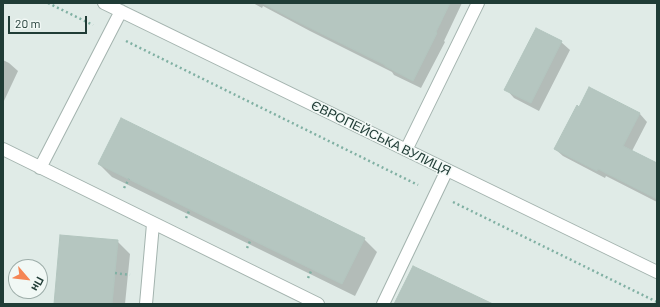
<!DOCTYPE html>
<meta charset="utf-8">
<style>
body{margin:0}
#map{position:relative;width:660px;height:307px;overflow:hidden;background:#e0ebe7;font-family:Barlow,sans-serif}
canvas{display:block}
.frame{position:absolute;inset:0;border:4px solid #203c36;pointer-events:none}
.north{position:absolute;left:8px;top:259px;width:40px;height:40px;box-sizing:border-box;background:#f1f8f5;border:1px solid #9dada9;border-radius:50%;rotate:118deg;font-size:11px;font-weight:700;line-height:16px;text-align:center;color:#203c36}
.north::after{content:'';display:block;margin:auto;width:14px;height:18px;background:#f58554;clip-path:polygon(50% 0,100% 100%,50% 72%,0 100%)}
.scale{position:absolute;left:8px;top:16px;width:79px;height:18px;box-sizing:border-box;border:2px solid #203c36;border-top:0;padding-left:5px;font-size:12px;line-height:14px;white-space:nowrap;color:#203c36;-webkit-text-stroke:3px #f1f8f5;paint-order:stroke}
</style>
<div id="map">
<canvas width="660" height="307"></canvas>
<div class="frame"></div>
<div class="north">Пн</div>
<div class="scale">20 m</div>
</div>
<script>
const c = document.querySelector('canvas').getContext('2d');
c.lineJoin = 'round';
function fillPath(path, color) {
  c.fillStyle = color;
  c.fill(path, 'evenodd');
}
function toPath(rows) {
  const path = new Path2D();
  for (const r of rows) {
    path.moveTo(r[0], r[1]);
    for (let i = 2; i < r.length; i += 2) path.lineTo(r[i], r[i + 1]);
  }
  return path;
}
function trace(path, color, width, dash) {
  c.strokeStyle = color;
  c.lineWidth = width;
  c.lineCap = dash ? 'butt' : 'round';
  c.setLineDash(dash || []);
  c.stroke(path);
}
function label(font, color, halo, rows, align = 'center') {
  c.font = font + ' Barlow,sans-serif';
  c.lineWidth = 3;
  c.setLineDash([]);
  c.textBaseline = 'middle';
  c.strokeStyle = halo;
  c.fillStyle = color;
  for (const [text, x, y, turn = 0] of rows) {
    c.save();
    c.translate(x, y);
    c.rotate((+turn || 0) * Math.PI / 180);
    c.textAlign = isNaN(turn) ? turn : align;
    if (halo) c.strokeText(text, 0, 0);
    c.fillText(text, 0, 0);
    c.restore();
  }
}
const shadow = toPath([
 [253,3,462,3,444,41,445,42,421,88,394,75,392,72,310,31,263,6,262,8],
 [561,42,570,50,539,111,514,98,506,89],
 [3,60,9,63,18,71,3,103],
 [590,88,640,114,647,122,632,151,657,164,657,202,606,176,605,178,563,156,555,149,580,108],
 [99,164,364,239,377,252,355,296,112,177],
 [117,241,130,254,125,304,55,304]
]);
const building = toPath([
 [262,3,450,3,436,32,437,33,413,81,385,66,385,65,300,23,262,3],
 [536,28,562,41,531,103,504,90,536,28],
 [589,87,640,113,623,146,657,163,657,199,598,169,597,171,554,149,577,105,579,107,589,87],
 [121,118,365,238,342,284,98,164,121,118],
 [60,235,118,240,112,304,54,304,60,235],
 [413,266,493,304,394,304,413,266]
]);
const path = toPath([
 [48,3,93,25],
 [126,41,418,185],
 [124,188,129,179],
 [453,202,657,302],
 [186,218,190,209],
 [247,248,251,239],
 [115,273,130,275],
 [308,278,312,269]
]);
const minor = toPath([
 [104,3,657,272],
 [3,149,318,304],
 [406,150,478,3],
 [40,168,121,11],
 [146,304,153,224],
 [383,304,447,170]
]);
const streetNames = [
 ["ЄВРОПЕЙСЬКА ВУЛИЦЯ",381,138,26]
];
fillPath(shadow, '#0003');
fillPath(building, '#b5c6c0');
trace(building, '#b2c5be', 1);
trace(minor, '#a3b3ae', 14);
trace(path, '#80b0a3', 2.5, [2, 3]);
trace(minor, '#fff', 12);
label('13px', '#203c36', '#f1f8f5', streetNames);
</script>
